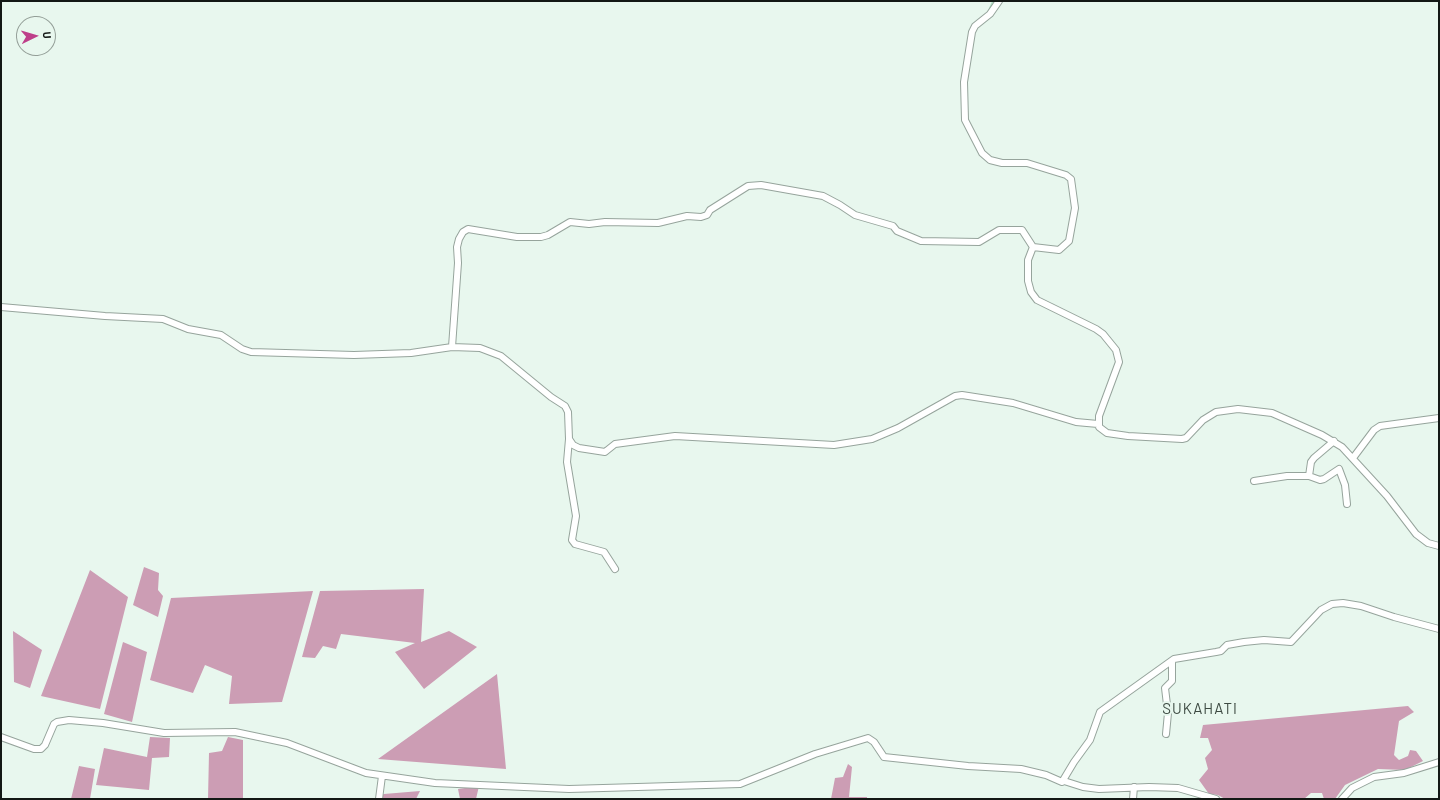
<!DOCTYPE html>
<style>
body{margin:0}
#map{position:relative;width:1440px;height:800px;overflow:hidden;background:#e8f7ee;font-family:Barlow,sans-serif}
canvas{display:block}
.frame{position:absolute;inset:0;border:2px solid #131815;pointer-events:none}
.north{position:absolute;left:16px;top:16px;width:40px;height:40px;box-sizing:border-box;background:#e8f7ee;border:1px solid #939e97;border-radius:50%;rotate:85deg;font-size:11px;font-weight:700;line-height:16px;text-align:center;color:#131815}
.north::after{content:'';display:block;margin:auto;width:14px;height:18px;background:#be3f8a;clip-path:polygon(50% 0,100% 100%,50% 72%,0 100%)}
</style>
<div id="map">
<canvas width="1440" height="800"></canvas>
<div class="frame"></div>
<div class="north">U</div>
</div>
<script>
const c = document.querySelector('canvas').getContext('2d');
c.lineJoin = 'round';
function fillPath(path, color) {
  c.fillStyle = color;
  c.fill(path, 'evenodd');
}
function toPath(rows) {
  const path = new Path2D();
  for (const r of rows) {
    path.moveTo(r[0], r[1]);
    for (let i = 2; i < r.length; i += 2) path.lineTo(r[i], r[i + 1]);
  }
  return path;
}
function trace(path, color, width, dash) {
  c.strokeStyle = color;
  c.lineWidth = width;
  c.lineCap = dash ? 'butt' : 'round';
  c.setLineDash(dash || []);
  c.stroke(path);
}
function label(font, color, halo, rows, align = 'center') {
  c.font = font + ' Barlow,sans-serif';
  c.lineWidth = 4;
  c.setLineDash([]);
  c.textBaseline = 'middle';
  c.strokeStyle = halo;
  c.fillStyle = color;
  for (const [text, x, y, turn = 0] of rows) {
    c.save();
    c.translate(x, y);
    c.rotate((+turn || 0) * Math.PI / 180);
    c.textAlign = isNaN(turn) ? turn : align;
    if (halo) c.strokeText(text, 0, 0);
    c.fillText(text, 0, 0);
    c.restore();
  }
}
const forest = toPath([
 [144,567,159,573,158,590,163,596,158,617,133,605],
 [90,570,128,597,100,709,41,696],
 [424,589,421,642,449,631,477,647,424,689,395,652,415,643,341,634,336,649,323,646,315,658,302,657,320,591],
 [313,591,282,702,229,704,232,676,205,665,193,693,150,680,171,598],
 [13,631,42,650,30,688,14,682],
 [123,642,147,652,132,722,104,714],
 [497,674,506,769,378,759],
 [1408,706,1414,712,1399,721,1394,755,1399,760,1408,756,1410,750,1416,751,1423,761,1405,770,1378,769,1345,785,1335,799,1324,799,1322,793,1311,793,1304,799,1225,799,1218,795,1209,794,1199,780,1208,769,1205,758,1212,750,1208,738,1200,738,1203,725],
 [150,737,170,738,169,757,152,758,149,790,96,785,104,748,147,757],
 [228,737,243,740,243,799,208,799,209,753,222,751],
 [848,764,852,767,849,797,867,797,867,799,831,799,835,778,843,777],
 [79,766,95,769,90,799,71,799],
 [479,786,476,799,460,799,458,789],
 [420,791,416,799,374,799,384,794]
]);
const stream = toPath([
 [988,12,993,1]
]);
const minor = toPath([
 [999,1,990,14,975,26,972,32,964,82,965,120,982,153,990,160,1002,163,1027,163,1066,175,1071,179,1075,208,1069,241,1059,250,1033,247,1028,260,1028,281,1031,292,1037,300,1096,329,1103,334,1116,350,1119,362,1099,416,1099,427,1107,433,1128,436,1182,439,1186,438,1203,420,1216,412,1238,409,1272,413,1322,435,1342,447,1387,496,1416,534,1428,543,1439,546],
 [1,307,105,316,163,319,188,329,221,335,242,349,251,352,354,355,411,353,452,347,480,348,501,356,551,397,565,406,568,412,569,439,573,445,579,448,605,452,615,444,675,436,834,445,872,439,898,428,955,396,962,395,1013,403,1076,422,1098,424],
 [452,347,458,263,457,247,459,239,463,232,468,229,517,237,541,237,548,235,570,222,589,224,605,222,658,223,687,216,701,217,707,215,710,210,748,186,761,185,823,196,840,205,855,215,893,226,897,231,921,241,979,242,999,230,1022,230,1033,247],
 [569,439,567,462,576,516,572,540,575,544,604,552,615,569],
 [1353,458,1374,430,1380,426,1439,418],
 [1309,476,1320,480,1324,479,1339,469,1345,485,1347,504],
 [1254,481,1287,476,1309,476,1311,462,1314,458,1334,441],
 [1166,734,1168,713,1165,688,1172,681,1172,661],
 [1,737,34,749,41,749,45,745,54,724,57,722,69,720,103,723,164,733,235,732,287,743,366,773,435,783,569,789,740,784,815,754,868,738,874,742,884,757,968,766,1021,769,1046,775,1062,782,1074,762,1090,740,1100,712,1174,659,1216,652,1221,651,1227,645,1244,642,1264,640,1291,642,1321,610,1332,604,1343,603,1361,606,1394,617,1439,629],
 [1064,781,1083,787,1099,789,1149,787,1178,788,1216,799],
 [379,799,382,776],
 [1133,799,1134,787],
 [1342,799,1352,788,1374,777,1404,773,1439,762]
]);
const quarterNames = [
 ["SUKAHATI",1200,709]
];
fillPath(forest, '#cc9db4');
trace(stream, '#aedfc2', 1.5);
trace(minor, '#96a49c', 8);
trace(minor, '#fff', 6);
c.letterSpacing = '1px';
label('15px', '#3d4a42', '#e8f7ee', quarterNames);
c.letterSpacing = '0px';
</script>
